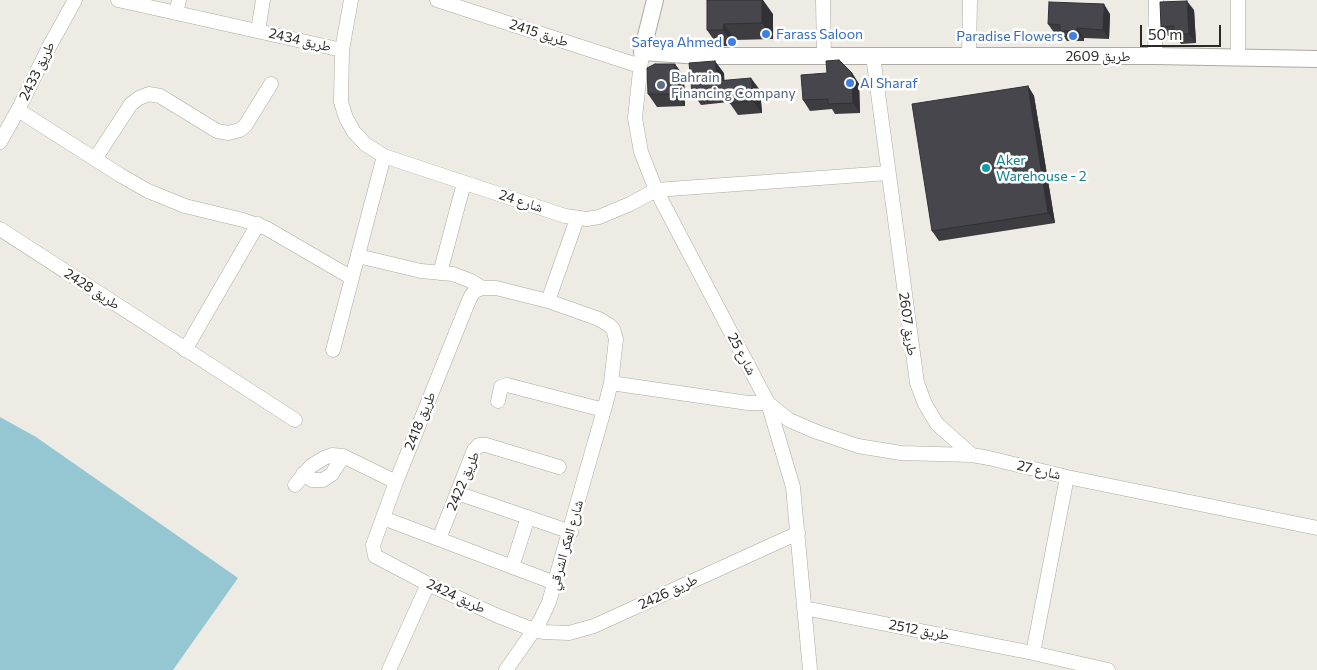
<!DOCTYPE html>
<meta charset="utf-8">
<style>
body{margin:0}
#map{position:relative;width:1317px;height:670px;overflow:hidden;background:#edebe3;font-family:Commissioner,sans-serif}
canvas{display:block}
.scale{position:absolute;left:1140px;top:25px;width:81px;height:22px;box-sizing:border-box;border:2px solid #2a2926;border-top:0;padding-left:6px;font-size:15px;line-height:18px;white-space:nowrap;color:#2a2926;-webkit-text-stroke:4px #fff;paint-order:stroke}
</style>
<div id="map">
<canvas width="1317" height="670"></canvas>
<div class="scale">50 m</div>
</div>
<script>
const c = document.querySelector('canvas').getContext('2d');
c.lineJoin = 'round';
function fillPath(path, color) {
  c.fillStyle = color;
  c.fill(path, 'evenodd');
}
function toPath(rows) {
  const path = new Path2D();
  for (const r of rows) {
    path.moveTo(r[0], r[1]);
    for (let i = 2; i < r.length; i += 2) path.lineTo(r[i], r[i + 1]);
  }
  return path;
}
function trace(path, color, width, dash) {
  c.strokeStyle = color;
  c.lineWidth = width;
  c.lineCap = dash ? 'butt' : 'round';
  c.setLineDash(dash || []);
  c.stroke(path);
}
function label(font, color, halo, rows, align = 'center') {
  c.font = font + ' Commissioner,"Noto Naskh Arabic",sans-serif';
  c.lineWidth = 5;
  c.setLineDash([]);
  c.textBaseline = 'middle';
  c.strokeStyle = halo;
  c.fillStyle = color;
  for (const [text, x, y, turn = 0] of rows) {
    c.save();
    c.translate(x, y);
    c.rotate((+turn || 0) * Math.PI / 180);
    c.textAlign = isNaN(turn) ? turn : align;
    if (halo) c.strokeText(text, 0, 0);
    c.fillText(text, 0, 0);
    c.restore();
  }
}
const water = toPath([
 [0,417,36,437,238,578,173,670,0,670]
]);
const minor = toPath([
 [118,0,342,50],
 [351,0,342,50,341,102,346,118,354,132,365,144,384,156,565,216,587,219,599,217,630,204,656,190,888,173],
 [437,0,640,66],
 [823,0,824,56],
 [1238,0,1238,58],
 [176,13,179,0],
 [258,31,263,0],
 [642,52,635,118,641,152,656,190,768,403,793,487,810,670],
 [873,56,917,383,925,404,937,424,972,455],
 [969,56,970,0],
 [1155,56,1156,0],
 [18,110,120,175,148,191,185,206,243,220,266,228,352,278],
 [0,142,18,110,49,47,75,0],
 [95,159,131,104,139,98,149,94,160,96,217,131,228,133,240,130,245,126,271,84],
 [0,229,295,420],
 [358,256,421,271,453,274,471,281,482,288],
 [440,273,464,183],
 [548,301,577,219],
 [185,350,258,224],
 [333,350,384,156],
 [611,383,748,403,768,403,789,420,817,432,858,446,901,453,972,455,989,458,1067,477,1317,528],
 [498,401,501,387,507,385,604,410],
 [303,474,312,480,323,480,332,474,343,456],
 [295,485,311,466,324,458,332,455,343,456,396,482],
 [457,493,571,532],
 [383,518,555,583],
 [439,539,474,450,479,445,486,445,559,467],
 [512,567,528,517],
 [804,608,1033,653,1108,670],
 [1033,653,1067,477],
 [389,670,428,584],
 [506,670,534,630,540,621,549,602,604,410,611,383,616,339,613,329,609,325,599,319,548,301,496,288,482,288,475,291,471,296,467,305,396,482,373,545,375,556,428,584,498,616,534,630,543,632,569,633,594,626,798,533]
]);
const tertiary = toPath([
 [655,0,642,52,700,56,1155,56,1317,59]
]);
const wall = toPath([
 [707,0,773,14,773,39,735,40,735,46,718,46,707,30],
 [1194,10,1196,43,1181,44,1176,36,1168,36,1161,27],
 [1110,14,1109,39,1084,38,1084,41,1067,41,1062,34,1055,34,1048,24],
 [724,73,724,80,760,90,762,113,738,115,729,102,701,105,692,92],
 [852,73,859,84,860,113,835,114,832,109,810,111,803,100],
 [684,76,685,106,657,107,648,94],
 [1028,86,1034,96,1055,223,939,241,932,231]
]);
const shadedWall = toPath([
 [762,0,763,0,773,14,773,39,762,23],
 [1187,1,1194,10,1196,43,1189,34],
 [1104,4,1110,14,1109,39,1103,30],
 [724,24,735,40,735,46,723,30],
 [1077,28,1084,38,1084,41,1077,31],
 [715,61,724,73,725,89,717,81],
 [675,64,684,76,685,106,676,94],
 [852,73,859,84,860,113,853,103],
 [751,78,760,90,762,113,753,101],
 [1028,86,1034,96,1055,223,1048,213]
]);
const building = toPath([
 [707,0,762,0,762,23,724,24,723,30,707,30,707,0],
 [1187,1,1189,34,1174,34,1174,26,1161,27,1160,2,1187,1],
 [1049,2,1104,4,1103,30,1077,28,1077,31,1060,31,1060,25,1048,24,1049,2],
 [839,60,852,73,853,103,828,104,828,99,803,100,801,75,827,73,826,61,839,60],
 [715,61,717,81,751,78,753,101,729,103,728,89,692,92,689,63,715,61],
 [655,64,675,64,676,94,648,94,647,68,655,64],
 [1028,86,1048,213,932,231,912,104,1028,86]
]);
const markers = [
 [766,34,5,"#3f7fe0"],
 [1073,36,5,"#3f7fe0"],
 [732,42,5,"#3f7fe0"],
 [850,83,5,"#3f7fe0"],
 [661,85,5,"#5c6f8a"],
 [986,168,5,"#0f9aa8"]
];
const streetNames = [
 ["طريق 2415",539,33,18],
 ["طريق 2434",300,40,13],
 ["طريق 2609",1098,56],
 ["طريق 2433",37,71,-64],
 ["شارع 24",521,201,18],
 ["طريق 2428",92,289,33],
 ["طريق 2607",908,324,82],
 ["شارع 25",742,354,62],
 ["طريق 2418",420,421,-68],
 ["شارع 27",1039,470,13],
 ["طريق 2422",463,481,-67],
 ["شارع العكر الشرقي",566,545,-74],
 ["طريق 2426",668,592,-25],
 ["طريق 2424",456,596,25],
 ["طريق 2512",919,630,11]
];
const shopNames = [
 ["Farass Saloon",776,34],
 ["Paradise Flowers",1063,36,"right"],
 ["Safeya Ahmed",722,42,"right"],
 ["Al Sharaf",860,83]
];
const serviceNames = [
 ["Bahrain",671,77],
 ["Financing Company",671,93]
];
const cultureNames = [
 ["Aker",996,160],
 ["Warehouse - 2",996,176]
];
fillPath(water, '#95c7d2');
trace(minor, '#acaaa2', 15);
trace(tertiary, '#acaaa2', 18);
trace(minor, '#fff', 14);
trace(tertiary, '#fff', 16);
fillPath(wall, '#3c3c41');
fillPath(shadedWall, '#313135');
fillPath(building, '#46464c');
trace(building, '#313135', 1);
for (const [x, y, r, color] of markers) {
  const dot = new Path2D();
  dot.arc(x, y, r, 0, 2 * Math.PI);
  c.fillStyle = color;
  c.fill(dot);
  trace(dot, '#fff', 2);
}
label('14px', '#2a2926', '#fff', streetNames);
label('14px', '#366cbe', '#fff', shopNames, 'left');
label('14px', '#4e5e75', '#fff', serviceNames, 'left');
label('14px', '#0d838f', '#fff', cultureNames, 'left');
</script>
